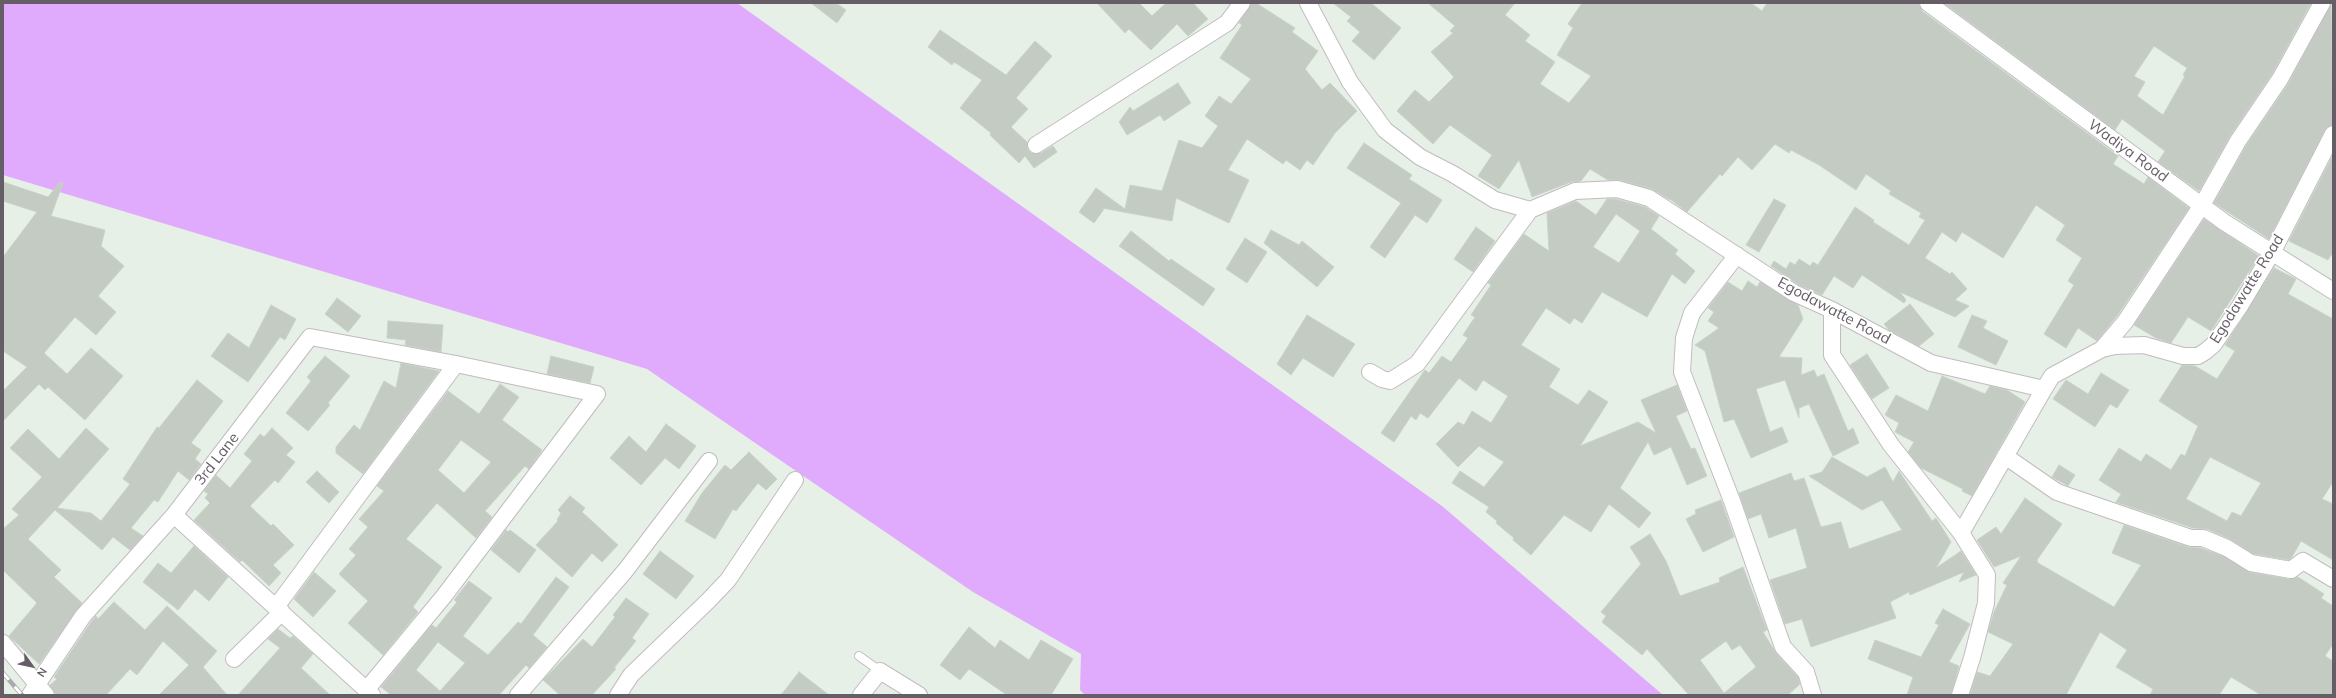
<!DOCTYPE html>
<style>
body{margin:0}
#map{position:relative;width:2336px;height:698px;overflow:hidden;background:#e7f0e7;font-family:Mulish,sans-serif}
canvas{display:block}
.frame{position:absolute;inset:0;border:4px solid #655e66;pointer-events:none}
.north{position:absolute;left:12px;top:646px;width:40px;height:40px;-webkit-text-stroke:3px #fff;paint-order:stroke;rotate:123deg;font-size:11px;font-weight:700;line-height:16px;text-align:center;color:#655e66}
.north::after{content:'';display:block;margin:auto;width:14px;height:18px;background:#655e66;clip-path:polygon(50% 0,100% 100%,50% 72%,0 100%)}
</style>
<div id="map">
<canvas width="2336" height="698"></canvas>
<div class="frame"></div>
<div class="north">N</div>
</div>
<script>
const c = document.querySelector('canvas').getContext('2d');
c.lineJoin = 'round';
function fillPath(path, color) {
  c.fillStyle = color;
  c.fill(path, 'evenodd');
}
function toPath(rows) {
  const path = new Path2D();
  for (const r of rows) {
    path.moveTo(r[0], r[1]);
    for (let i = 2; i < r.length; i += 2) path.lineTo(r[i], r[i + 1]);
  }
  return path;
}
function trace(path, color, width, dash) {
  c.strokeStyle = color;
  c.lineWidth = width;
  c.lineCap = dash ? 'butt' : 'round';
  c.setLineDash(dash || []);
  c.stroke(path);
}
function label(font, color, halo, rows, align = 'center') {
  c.font = font + ' Mulish,sans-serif';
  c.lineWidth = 3.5;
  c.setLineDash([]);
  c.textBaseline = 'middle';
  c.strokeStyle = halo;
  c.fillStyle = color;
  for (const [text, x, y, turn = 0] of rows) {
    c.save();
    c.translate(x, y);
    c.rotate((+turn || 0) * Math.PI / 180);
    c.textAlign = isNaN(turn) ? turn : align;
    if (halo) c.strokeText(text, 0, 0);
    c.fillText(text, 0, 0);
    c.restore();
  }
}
const water = toPath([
 [3,3,737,3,1442,506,1663,695,1085,695,1080,690,1081,654,973,592,647,369,3,175]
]);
const building = toPath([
 [811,3,836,3,846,10,837,23,811,3],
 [1097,3,1139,3,1152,16,1166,3,1193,3,1208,19,1188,36,1177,24,1151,50,1129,29,1125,33,1097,3],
 [1251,3,1256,3,1295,28,1292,32,1318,51,1305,69,1322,90,1330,83,1357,111,1335,133,1313,165,1307,160,1300,170,1286,160,1283,164,1247,139,1228,170,1249,180,1229,223,1176,198,1172,221,1102,208,1104,209,1094,223,1079,212,1096,188,1125,209,1130,185,1162,191,1179,140,1202,148,1218,126,1205,116,1219,96,1231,104,1251,79,1220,58,1242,25,1239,23,1251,3],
 [1333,3,1371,3,1401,28,1374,60,1352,41,1360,32,1347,21,1351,17,1333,3],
 [1428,3,1515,3,1505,15,1530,35,1525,41,1555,62,1540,84,1569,103,1591,76,1557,55,1573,28,1568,24,1582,3,1751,3,1762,11,1767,3,1919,3,1922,11,2118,156,2113,164,2144,184,2148,177,2189,208,2117,316,2097,341,2078,328,2066,348,2044,334,2074,285,2068,281,2082,258,2056,240,2065,225,2036,205,2003,258,1962,232,1956,242,1942,232,1925,258,1950,274,1952,272,1967,289,1955,300,1969,306,1955,317,1900,292,1906,300,1904,303,1862,275,1853,288,1834,276,1822,295,1799,285,1771,266,1774,261,1786,269,1790,262,1795,265,1799,259,1810,266,1813,262,1818,265,1855,207,1874,220,1873,222,1909,245,1925,220,1919,217,1921,213,1889,194,1891,191,1866,174,1856,190,1819,165,1791,150,1789,153,1775,144,1752,170,1738,157,1722,176,1720,174,1687,212,1670,199,1670,200,1652,189,1620,180,1608,180,1590,169,1581,181,1571,182,1532,197,1519,160,1499,189,1478,176,1492,155,1450,125,1433,144,1397,111,1415,90,1429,102,1454,77,1431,52,1453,33,1450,31,1455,26,1428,3],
 [1944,3,2311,3,2272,74,2230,136,2199,191,2158,162,2165,151,2122,119,2115,130,1944,3],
 [2154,46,2187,68,2183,75,2185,76,2163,115,2137,96,2145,82,2134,76,2154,46],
 [2331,3,2333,125,2325,130,2269,239,2214,203,2246,146,2288,84,2331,3],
 [940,30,1006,75,1035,41,1052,56,1016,98,1028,109,1011,127,1027,142,1028,150,1031,153,1041,153,1053,146,1057,152,1034,168,1025,156,1019,163,990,135,991,133,960,108,982,80,954,62,952,65,928,47,940,30],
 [1178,83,1191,103,1164,121,1160,115,1127,135,1119,122,1130,107,1133,111,1178,83],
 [1364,143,1412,175,1409,179,1442,200,1427,223,1415,215,1385,258,1370,247,1401,203,1347,168,1364,143],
 [2333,155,2333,252,2328,260,2289,241,2333,155],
 [3,182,48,197,60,182,63,183,51,216,105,230,101,246,124,266,98,296,116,312,96,335,75,317,44,353,67,374,91,348,123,376,85,420,48,387,45,390,39,384,3,421,3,391,27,367,3,351,3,257,37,212,3,201,3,182],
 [1607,199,1616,199,1645,207,1659,216,1651,229,1678,250,1675,254,1695,271,1685,284,1672,274,1647,317,1602,292,1582,323,1574,318,1570,324,1546,308,1521,345,1560,369,1549,387,1578,405,1589,390,1608,402,1580,446,1638,422,1656,433,1641,400,1677,385,1687,411,1676,416,1691,449,1695,448,1707,476,1687,485,1671,447,1654,455,1648,442,1620,488,1651,513,1639,528,1609,504,1591,532,1564,515,1531,555,1513,540,1514,538,1496,523,1497,521,1486,512,1489,507,1452,483,1460,471,1484,487,1504,462,1479,446,1458,467,1436,444,1458,422,1464,425,1472,411,1491,423,1508,396,1483,380,1476,391,1459,378,1428,418,1420,413,1416,420,1411,416,1394,442,1381,433,1425,370,1429,373,1442,356,1451,362,1468,338,1463,335,1475,317,1471,315,1491,285,1488,283,1524,234,1549,251,1547,213,1576,201,1596,215,1607,199],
 [1616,214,1640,231,1619,263,1593,247,1616,214],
 [1774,199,1786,205,1759,252,1746,245,1774,199],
 [2204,219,2259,256,2211,331,2188,317,2171,343,2156,338,2134,325,2204,219],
 [1476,227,1495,241,1473,272,1454,259,1476,227],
 [1271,230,1299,245,1302,241,1334,267,1317,287,1264,243,1271,230],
 [1131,231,1169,261,1171,259,1215,289,1203,306,1119,246,1131,231],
 [1245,238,1267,252,1247,283,1226,269,1245,238],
 [2274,268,2296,279,2288,294,2333,319,2333,482,2322,499,2333,504,2333,560,2301,541,2292,557,2289,560,2254,554,2232,540,2207,529,2193,528,2116,502,2121,494,2099,480,2119,448,2141,462,2146,454,2171,470,2181,454,2185,456,2198,426,2159,401,2182,365,2195,366,2217,379,2235,351,2225,345,2274,268],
 [2210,457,2261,483,2241,516,2232,512,2227,521,2186,499,2210,457],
 [1748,281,1757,287,1760,282,1798,305,1803,319,1779,357,1802,358,1801,375,1814,370,1817,377,1824,374,1848,431,1853,428,1859,443,1833,456,1809,404,1799,408,1799,418,1785,380,1756,389,1770,432,1782,427,1788,442,1751,458,1734,419,1724,422,1705,351,1695,345,1719,328,1708,321,1714,312,1708,308,1728,282,1742,291,1748,281],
 [337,298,361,316,348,332,325,314,337,298],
 [1910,304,1934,334,1919,346,1889,330,1884,324,1910,304],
 [271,305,296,319,285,340,280,337,248,382,211,356,228,333,249,348,271,305],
 [1307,315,1355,344,1333,377,1303,358,1291,375,1277,364,1307,315],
 [1972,315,1987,321,1983,328,2008,341,1996,365,1958,347,1972,315],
 [388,321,443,325,441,352,405,345,406,340,387,338,388,321],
 [1867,354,1889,388,1872,399,1850,365,1867,354],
 [325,356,350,376,328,403,330,405,308,431,286,413,311,381,307,377,325,356],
 [551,356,594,367,590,383,547,374,551,356],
 [401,363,439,371,363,474,336,453,336,447,354,425,360,430,384,381,396,388,401,363],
 [2101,373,2129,390,2117,408,2110,404,2095,427,2053,399,2066,380,2088,394,2101,373],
 [1942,376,1985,394,1990,386,2007,390,2025,402,1972,496,1962,491,1963,489,1921,468,1908,452,1914,442,1895,432,1899,423,1885,415,1896,395,1928,411,1942,376],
 [197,380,223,401,191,443,201,450,195,459,201,464,189,480,178,471,158,502,154,500,131,528,143,536,130,550,113,537,102,550,55,510,28,539,61,570,54,577,82,603,39,664,9,636,37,603,3,570,3,529,19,515,12,509,42,477,10,448,28,429,59,459,86,428,109,449,57,508,91,513,101,521,130,484,123,479,157,427,159,428,197,380],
 [500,384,519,397,502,420,542,450,529,469,525,466,485,511,492,517,476,538,437,503,406,539,442,567,413,607,418,612,383,655,348,623,368,601,339,574,356,555,349,549,368,527,359,519,384,491,377,486,448,391,479,414,500,384],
 [461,440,491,462,464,493,438,470,461,440],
 [666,424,696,446,679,469,665,458,641,485,610,458,629,436,646,452,666,424],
 [272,428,293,448,286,455,295,462,278,483,275,480,250,506,271,526,273,524,294,545,273,565,281,573,269,586,242,560,240,562,194,520,210,503,205,498,208,494,204,491,216,475,230,488,252,461,244,454,260,434,264,437,272,428],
 [749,452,777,479,766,490,758,483,736,511,733,509,715,539,685,521,702,493,725,465,731,470,749,452],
 [1832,457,1867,477,1885,467,1893,482,1899,471,1932,521,1936,518,1951,542,1936,568,1961,551,1976,575,1959,582,1964,572,1910,595,1909,592,1890,602,1896,618,1811,647,1802,619,1785,624,1770,580,1807,568,1796,528,1769,538,1761,514,1748,519,1739,493,1791,473,1794,481,1804,478,1821,527,1841,522,1849,549,1902,530,1882,500,1862,510,1809,476,1822,472,1832,457],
 [2059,465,2075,475,2068,486,2052,477,2059,465],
 [317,471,339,492,329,503,306,482,317,471],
 [570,496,585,508,582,512,618,545,602,562,592,553,572,577,536,545,558,521,557,520,561,513,558,510,570,496],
 [2025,498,2062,524,2037,560,2038,563,2114,607,2141,565,2112,553,2124,525,2188,547,2201,548,2223,556,2249,572,2289,579,2298,577,2324,594,2321,598,2333,606,2333,644,2325,656,2333,661,2333,695,2261,695,2231,677,2219,695,2150,695,2153,689,2116,667,2127,650,2100,632,2066,695,1970,695,1977,672,1990,676,2013,644,1988,632,1994,612,2007,585,2003,583,2021,556,1994,567,1977,540,1996,527,2001,534,2025,498],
 [1721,500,1734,537,1703,552,1686,519,1696,514,1695,510,1721,500],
 [506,530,508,532,510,530,536,550,519,573,491,550,506,530],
 [1650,534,1666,561,1680,596,1720,582,1719,578,1743,567,1767,630,1763,632,1776,653,1798,677,1800,684,1788,695,1689,695,1647,649,1642,655,1602,622,1606,616,1601,612,1641,564,1630,547,1650,534],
 [1726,641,1732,650,1740,645,1756,667,1724,693,1700,660,1726,641],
 [194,546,228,577,209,601,195,589,178,610,143,582,158,563,171,573,194,546],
 [660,551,694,576,676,599,643,574,660,551],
 [314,572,336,591,313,617,294,599,314,572],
 [556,577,569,587,533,635,547,647,529,668,526,665,499,695,391,695,381,687,432,625,436,628,457,602,454,600,469,581,492,598,463,636,488,655,518,622,521,624,556,577],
 [438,642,465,663,440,691,416,670,438,642],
 [626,598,649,614,632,638,636,641,614,668,616,669,592,695,560,695,543,680,583,639,592,647,615,617,613,615,626,598],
 [114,602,145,630,167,606,217,651,203,667,227,695,159,695,189,665,163,641,137,675,130,669,106,695,56,695,50,685,57,679,54,677,91,622,96,616,98,619,114,602],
 [1943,609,1970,624,1949,662,1959,666,1951,695,1907,695,1913,677,1868,659,1875,640,1921,657,1939,625,1935,623,1943,609],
 [969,627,995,648,1000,640,1029,660,1041,640,1073,659,1051,695,1007,695,969,669,960,680,940,665,969,627],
 [278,629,290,638,293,636,313,654,301,668,330,695,238,695,280,648,268,639,278,629],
 [799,672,829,695,781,695,799,672]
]);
const service = toPath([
 [859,656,880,671]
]);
const minor = toPath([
 [1308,3,1350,82,1385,130,1420,157,1453,174,1495,200,1530,210,1575,191,1617,189,1649,198,1794,293,1832,310,1931,363,2044,389,2052,376,2102,349,2115,346,2144,345,2183,356,2198,356,2206,351,2214,344,2240,306,2273,251,2333,134],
 [1928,3,2224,222,2333,291],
 [1036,145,1227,23,1242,3],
 [1737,255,1692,313,1684,338,1682,372,1732,501,1783,647,1806,672,1813,695],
 [1832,310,1832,355,1891,445,1961,533],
 [2102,349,2125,322,2202,205,2238,141,2280,79,2322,3],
 [1370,372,1382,379,1390,381,1417,364,1530,210],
 [2005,456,2057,492,2191,538,2203,538,2227,548,2251,563,2291,570,2303,561,2333,579],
 [174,515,372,695],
 [276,607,456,364,597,394,444,596,367,689],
 [3,643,46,695],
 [234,659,282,612],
 [30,695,83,616,174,515,310,337,456,364],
 [518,695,625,571,709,461],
 [618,695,631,675,708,601,728,580,795,480],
 [861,695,880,671,919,695],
 [1960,695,1972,658,1986,603,1987,575,1961,533,2044,389]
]);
const rail = toPath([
 [3,673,22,695]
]);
const streetNames = [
 ["Wadiya Road",2128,151,36],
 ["Egodawatte Road",2247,289,-58],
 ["Egodawatte Road",1834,311,28],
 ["3rd Lane",217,459,-52]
];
fillPath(water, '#e0aafd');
fillPath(building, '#c4cbc3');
trace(building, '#c6d4c5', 1);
trace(service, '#c1bbc2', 10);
trace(minor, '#c1bbc2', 18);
trace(service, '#fff', 8);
trace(minor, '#fff', 16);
trace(rail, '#acaaad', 4.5);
trace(rail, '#fff', 3, [9]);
label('15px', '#655e66', '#fff', streetNames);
</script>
